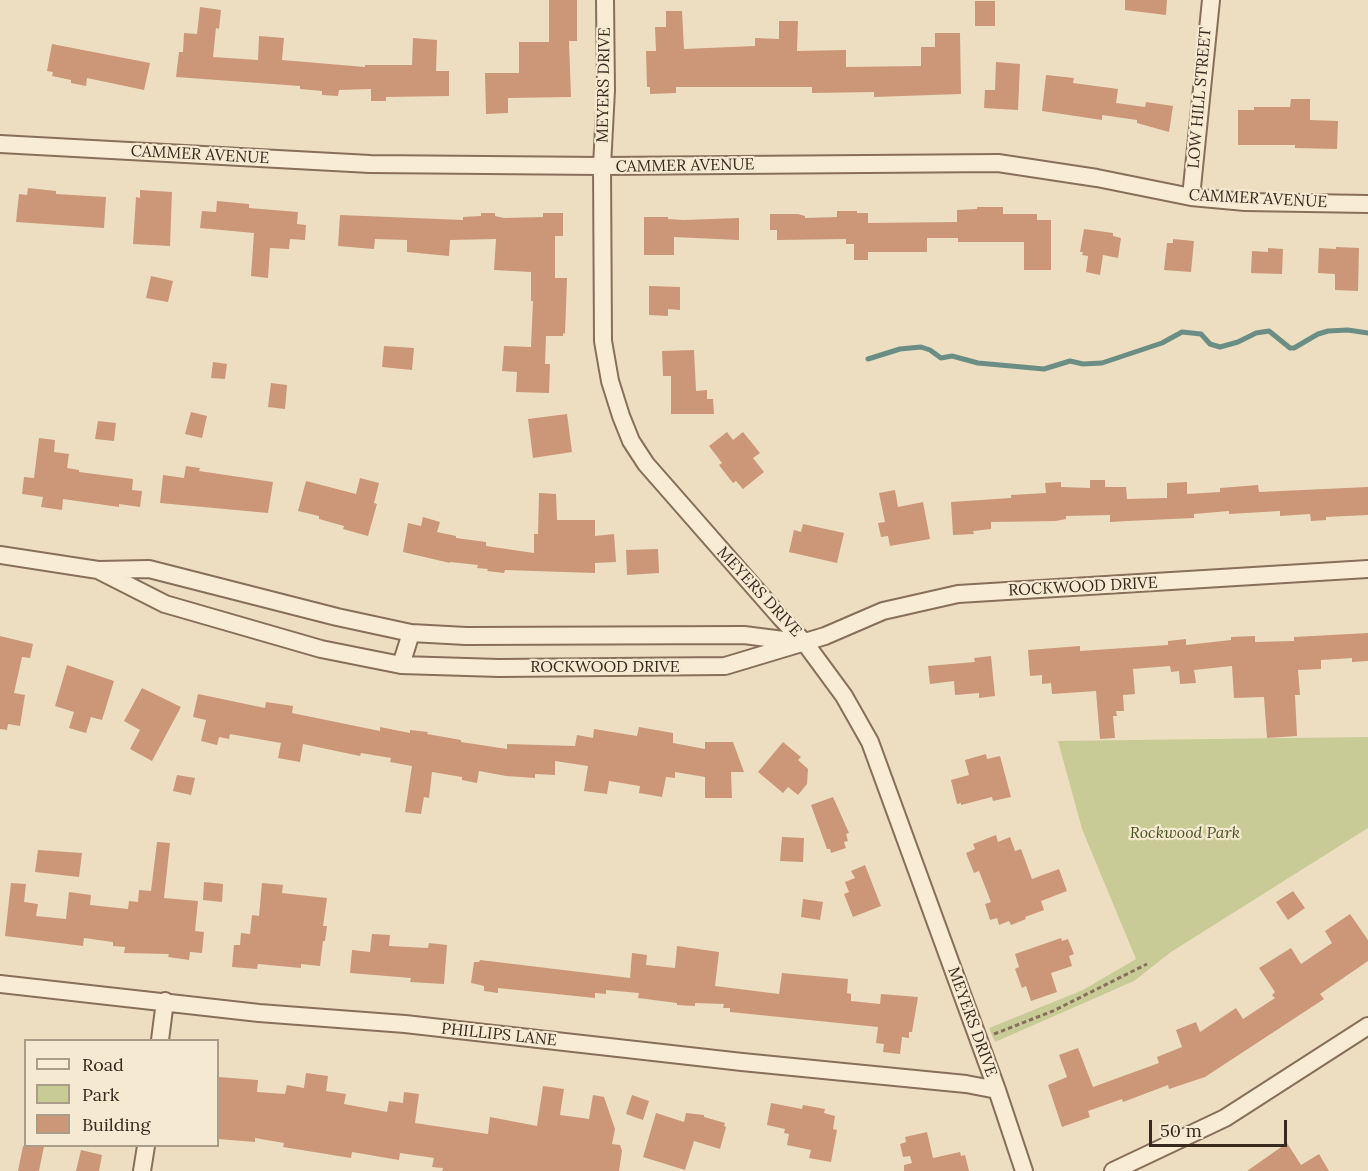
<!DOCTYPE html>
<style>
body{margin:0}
#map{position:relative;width:1368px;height:1171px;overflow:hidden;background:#eddec2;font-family:Lora,serif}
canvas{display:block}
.legend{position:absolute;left:24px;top:1039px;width:195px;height:108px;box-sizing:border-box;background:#f5e9d1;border:2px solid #a99c89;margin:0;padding:8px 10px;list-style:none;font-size:18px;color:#37291d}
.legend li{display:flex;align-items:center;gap:12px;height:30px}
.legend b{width:30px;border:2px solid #a99c89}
.scale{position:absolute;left:1149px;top:1120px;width:138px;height:27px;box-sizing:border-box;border:3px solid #37291d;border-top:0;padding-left:8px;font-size:18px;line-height:21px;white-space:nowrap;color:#37291d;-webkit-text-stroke:4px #f5e9d1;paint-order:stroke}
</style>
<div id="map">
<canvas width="1368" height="1171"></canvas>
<ul class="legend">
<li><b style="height:8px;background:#f8ecd5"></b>Road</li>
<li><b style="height:16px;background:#c8cb96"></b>Park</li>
<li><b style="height:16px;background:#cb9778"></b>Building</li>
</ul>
<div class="scale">50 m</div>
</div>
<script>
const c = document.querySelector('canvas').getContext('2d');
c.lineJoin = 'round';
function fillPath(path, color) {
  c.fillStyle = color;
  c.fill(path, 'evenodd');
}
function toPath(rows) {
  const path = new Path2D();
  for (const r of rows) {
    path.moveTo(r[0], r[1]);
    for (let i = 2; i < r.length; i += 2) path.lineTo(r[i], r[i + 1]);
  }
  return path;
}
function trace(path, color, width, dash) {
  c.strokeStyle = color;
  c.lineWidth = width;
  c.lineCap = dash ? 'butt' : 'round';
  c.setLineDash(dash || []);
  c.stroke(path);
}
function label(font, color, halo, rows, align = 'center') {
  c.font = font + ' Lora,serif';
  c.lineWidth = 4.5;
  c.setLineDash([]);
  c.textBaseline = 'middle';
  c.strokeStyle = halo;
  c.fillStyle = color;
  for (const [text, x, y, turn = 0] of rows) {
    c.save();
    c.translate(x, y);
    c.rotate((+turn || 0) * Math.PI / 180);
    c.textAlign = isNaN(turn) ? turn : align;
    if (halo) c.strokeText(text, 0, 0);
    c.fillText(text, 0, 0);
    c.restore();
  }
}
const green = toPath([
 [1368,737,1368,828,1171,952,1134,981,995,1042,989,1028,1083,990,1136,959,1082,829,1058,741]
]);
const stream = toPath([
 [868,359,900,349,921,347,930,350,941,358,952,356,978,363,1044,369,1070,361,1083,364,1102,363,1162,343,1182,332,1201,334,1210,344,1220,347,1238,342,1256,333,1269,331,1290,348,1294,348,1318,334,1328,331,1348,330,1368,333]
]);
const building = toPath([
 [549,0,577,0,577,41,569,41,571,97,508,98,508,113,486,114,485,73,519,73,519,42,549,42],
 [1125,0,1167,0,1166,15,1125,10],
 [975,1,995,1,995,26,975,26],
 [200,7,221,10,219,29,216,28,213,57,258,60,259,36,284,38,282,60,365,67,365,65,412,65,413,38,437,40,436,71,449,71,449,96,386,97,386,101,371,101,371,89,339,90,338,96,322,95,322,91,300,89,300,86,176,77,179,52,183,52,184,33,197,34],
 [666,11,682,11,684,49,755,46,755,38,779,39,779,21,798,21,797,51,846,50,846,67,921,66,921,47,935,47,935,33,960,33,961,94,874,97,874,92,812,93,812,87,676,87,676,93,650,94,650,87,647,87,646,51,656,51,655,27,666,27],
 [52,44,150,63,144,90,87,78,86,86,71,83,71,80,52,76,53,72,47,71],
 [996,62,1020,64,1018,110,984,108,985,90,995,90],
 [1046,75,1074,78,1073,83,1118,89,1116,103,1145,107,1146,102,1173,106,1169,132,1137,123,1137,120,1102,115,1102,120,1042,111],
 [1291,99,1310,99,1310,120,1338,121,1337,149,1295,148,1295,145,1238,145,1238,110,1254,110,1254,107,1290,107],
 [28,188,56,191,56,194,106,197,104,228,16,222,19,194,27,195],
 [140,190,172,192,170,246,133,244,136,197,140,198],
 [217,201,249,204,249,208,298,212,297,224,306,225,305,240,290,239,289,249,270,248,268,278,251,276,254,233,200,228,202,211,216,212],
 [977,207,1003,207,1003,214,1037,214,1037,220,1051,220,1051,270,1024,270,1024,242,958,242,958,238,927,238,927,252,868,252,868,260,854,260,854,244,846,244,846,239,777,240,777,230,770,230,770,214,798,214,805,216,805,218,837,217,837,211,857,211,857,213,868,213,868,223,957,222,957,210,977,209],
 [481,213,495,213,495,216,504,218,543,217,543,213,563,213,563,236,555,236,555,278,567,278,565,334,563,333,563,336,546,336,545,364,550,364,549,393,516,392,517,372,502,371,504,346,531,347,533,301,531,301,531,272,494,270,496,239,450,240,449,256,407,252,407,240,375,239,374,249,338,246,340,215,463,220,463,217,481,216],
 [644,217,668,217,668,219,683,220,739,218,739,240,674,237,674,255,644,255],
 [1084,229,1113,233,1113,236,1121,238,1118,258,1103,255,1100,275,1086,272,1088,256,1082,255,1083,252,1080,252],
 [1173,239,1194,241,1191,272,1164,270,1167,243,1173,243],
 [1336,247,1359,248,1358,291,1335,290,1335,274,1318,273,1319,248,1336,249],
 [1268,248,1283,249,1282,274,1251,273,1252,251,1268,252],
 [151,276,173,281,168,302,146,298],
 [649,286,680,287,680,310,668,309,668,316,649,315],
 [384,346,414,348,412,370,382,367],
 [694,350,696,391,707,390,707,399,713,399,714,414,671,414,671,376,663,376,662,351],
 [213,362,227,364,225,379,211,378],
 [271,383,287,385,285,409,268,407],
 [191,412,207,416,202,438,185,434],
 [567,414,572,452,533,458,528,419],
 [98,421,116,423,114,441,95,439],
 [727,432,733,440,743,432,760,453,753,458,764,472,743,489,736,481,733,483,719,465,722,463,709,446],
 [39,438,55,440,54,452,69,454,67,468,79,470,79,472,133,479,132,490,142,491,140,507,119,504,119,507,63,499,62,510,41,507,43,497,22,494,24,477,34,478],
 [186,466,200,468,199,471,273,482,268,513,160,503,163,475,184,478],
 [360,478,379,483,374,503,377,504,368,536,343,529,344,526,319,519,319,516,298,511,306,481,356,494],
 [1090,480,1105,480,1105,487,1126,487,1127,499,1167,498,1167,483,1187,482,1187,494,1220,492,1220,488,1258,485,1259,492,1368,487,1368,515,1326,517,1326,520,1311,521,1310,514,1280,516,1280,511,1229,514,1229,511,1194,514,1194,518,1127,521,1110,522,1110,515,1066,516,1066,519,1056,521,991,522,991,529,973,531,974,534,953,535,951,502,1011,498,1011,495,1046,493,1045,483,1061,482,1061,487,1090,488],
 [895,490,898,507,923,502,930,539,890,546,888,536,881,537,878,523,885,522,879,493],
 [539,493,556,494,557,520,595,520,595,536,614,534,616,562,595,563,595,573,505,570,504,573,487,571,488,569,477,568,478,565,450,562,450,563,403,552,408,523,421,526,423,517,440,522,437,532,456,536,456,538,486,542,486,546,534,553,534,534,538,534],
 [803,524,844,533,837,563,789,552,794,530,801,532],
 [658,549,659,573,627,575,626,550],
 [1368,633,1368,661,1352,662,1352,658,1321,660,1321,669,1298,670,1300,695,1295,695,1297,736,1267,738,1264,697,1234,698,1232,666,1194,670,1196,683,1180,684,1179,671,1171,672,1170,666,1133,669,1135,694,1123,695,1124,711,1116,711,1117,716,1113,716,1115,738,1100,739,1096,691,1052,694,1051,683,1042,684,1042,675,1030,676,1028,650,1080,646,1080,651,1168,645,1168,641,1186,639,1186,645,1231,640,1231,637,1255,636,1255,642,1294,641,1294,637],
 [0,636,33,644,30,658,22,657,14,693,25,695,20,726,8,724,7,730,0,729],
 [991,656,995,696,979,698,979,693,955,695,954,681,930,684,928,666,975,662,974,658],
 [67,665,114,681,102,720,91,717,86,733,69,728,74,712,55,706],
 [142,688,181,707,152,761,130,749,140,730,124,721],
 [198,694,265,708,266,702,293,706,292,713,380,731,380,727,410,733,410,730,428,732,427,734,461,740,461,742,507,749,507,744,575,746,577,735,593,738,594,729,637,736,639,727,673,733,673,743,705,749,705,742,733,742,744,772,731,772,732,798,705,798,705,777,675,772,675,778,666,777,662,797,639,793,640,786,609,781,607,794,584,791,588,766,555,761,555,775,535,774,535,778,506,776,479,771,477,783,462,780,462,777,432,772,429,798,424,797,421,814,405,812,412,766,390,762,391,758,361,753,360,756,303,744,300,762,278,758,281,743,230,734,229,739,219,737,217,745,201,741,206,720,193,717],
 [783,742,801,757,798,760,808,769,807,784,798,795,788,787,783,793,758,772],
 [986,754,987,759,1000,756,1011,797,993,801,992,797,961,805,961,803,957,804,951,780,969,775,965,760],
 [177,775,195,778,191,795,173,791],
 [833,797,849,833,846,834,848,841,844,842,846,848,831,853,830,849,827,849,811,805],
 [996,835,998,842,1010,837,1015,851,1021,849,1032,879,1059,869,1067,891,1041,901,1044,910,1025,917,1026,919,1011,925,1009,921,999,925,997,918,990,920,985,904,991,902,979,871,974,873,966,853,975,849,973,844],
 [782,837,804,838,803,862,780,861],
 [157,842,170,843,164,898,198,901,195,931,204,932,202,953,190,952,189,960,168,957,169,954,124,953,125,947,113,946,113,942,84,938,83,946,5,936,11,883,26,884,24,902,38,904,36,916,66,919,69,892,91,895,90,905,128,909,129,901,138,902,139,890,151,891],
 [38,850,82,853,79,877,35,872],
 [865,865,881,906,853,917,844,894,849,892,845,882,855,878,851,871],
 [204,882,223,884,222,902,203,900],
 [262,883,283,885,282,893,327,898,323,926,327,926,325,941,323,941,320,966,301,964,301,968,258,964,257,969,232,967,234,945,240,945,241,933,250,934,252,915,259,916],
 [1293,891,1305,908,1288,920,1276,902],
 [803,899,823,902,820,920,801,917],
 [1350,914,1368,940,1368,961,1320,994,1324,999,1205,1077,1169,1089,1168,1085,1123,1102,1122,1099,1088,1111,1090,1117,1062,1127,1048,1085,1067,1077,1059,1055,1078,1048,1093,1087,1159,1063,1157,1057,1182,1047,1176,1030,1196,1022,1200,1032,1236,1008,1243,1019,1275,998,1272,995,1275,992,1259,968,1291,948,1301,964,1332,943,1325,931],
 [372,934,390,935,389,946,428,948,429,943,447,945,444,984,410,982,411,978,350,973,352,950,370,952],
 [1061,938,1062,941,1068,939,1074,954,1069,956,1072,966,1051,973,1057,992,1031,1001,1026,986,1022,988,1015,969,1019,967,1015,954],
 [677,946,719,952,715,986,779,994,782,973,848,979,847,993,851,994,851,1001,880,1004,881,994,918,997,912,1032,909,1032,909,1038,902,1037,900,1054,883,1052,884,1044,876,1043,878,1027,730,1012,730,1008,723,1008,724,1004,695,1003,695,1006,677,1005,677,1003,638,998,639,993,606,990,606,994,595,993,595,998,498,988,498,993,484,991,484,986,471,983,474,962,479,962,480,960,630,978,632,953,647,955,646,965,675,968],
 [306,1073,328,1076,326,1091,346,1094,344,1104,387,1112,389,1101,403,1103,404,1092,419,1094,415,1123,488,1134,490,1117,537,1126,543,1086,564,1089,560,1115,589,1119,593,1095,604,1097,615,1129,612,1144,620,1145,622,1151,619,1171,442,1171,443,1168,432,1167,434,1158,400,1153,399,1160,352,1152,351,1158,283,1147,284,1143,255,1138,255,1142,218,1139,218,1077,258,1080,257,1092,285,1094,287,1085,304,1088],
 [632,1095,649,1101,643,1120,626,1114],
 [771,1103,802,1109,803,1105,825,1109,824,1113,835,1116,833,1129,837,1130,831,1162,809,1158,811,1150,787,1145,789,1134,784,1133,785,1129,767,1125],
 [656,1113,684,1122,686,1113,704,1115,704,1117,725,1123,724,1126,726,1127,720,1149,694,1141,685,1170,643,1157],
 [927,1132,933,1158,960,1152,961,1156,965,1155,969,1171,904,1171,904,1165,912,1163,910,1156,903,1157,900,1144,906,1142,905,1137],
 [1287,1143,1301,1165,1319,1154,1329,1171,1247,1171],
 [23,1146,44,1146,39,1171,18,1171],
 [81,1150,102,1155,99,1171,76,1171]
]);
const path = toPath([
 [994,1034,1053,1011,1147,964]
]);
const minor = toPath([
 [605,0,606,90,602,166,603,341,610,381,621,416,631,441,646,464,781,618,805,643,844,696,870,742,997,1090,1024,1171],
 [0,144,370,164,602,166,998,163,1097,178,1191,197,1245,202,1368,204],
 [1191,197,1211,0],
 [0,555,98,570,149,569,337,617,411,633,466,636,744,635,799,642],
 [98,570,165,604,321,649,401,665,499,668,725,666,825,636,883,611,958,594,1368,569],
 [401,665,411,633],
 [0,984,259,1013,405,1024,742,1062,966,1084,997,1090],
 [160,1040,165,1001],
 [142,1171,146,1146],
 [1113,1171,1225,1118,1368,1026]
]);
const streetNames = [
 ["MEYERS DRIVE",604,85,-89],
 ["LOW HILL STREET",1200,98,-85],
 ["CAMMER AVENUE",200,155,3],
 ["CAMMER AVENUE",685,166,-1],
 ["CAMMER AVENUE",1258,199,3],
 ["ROCKWOOD DRIVE",1083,587,-3],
 ["MEYERS DRIVE",759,592,47],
 ["ROCKWOOD DRIVE",605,667],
 ["MEYERS DRIVE",972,1022,70],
 ["PHILLIPS LANE",499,1035,6]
];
const parkNames = [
 ["Rockwood Park",1185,833]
];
fillPath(green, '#c8cb96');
trace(stream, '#6b8e84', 5);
fillPath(building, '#cb9778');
trace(minor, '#876f59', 20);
trace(path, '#876f59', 3, [4.5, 3]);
trace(minor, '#f8ecd5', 16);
label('16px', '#37291d', '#f5e9d1', streetNames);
label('italic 16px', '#4a5324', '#f5e9d1', parkNames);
</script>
